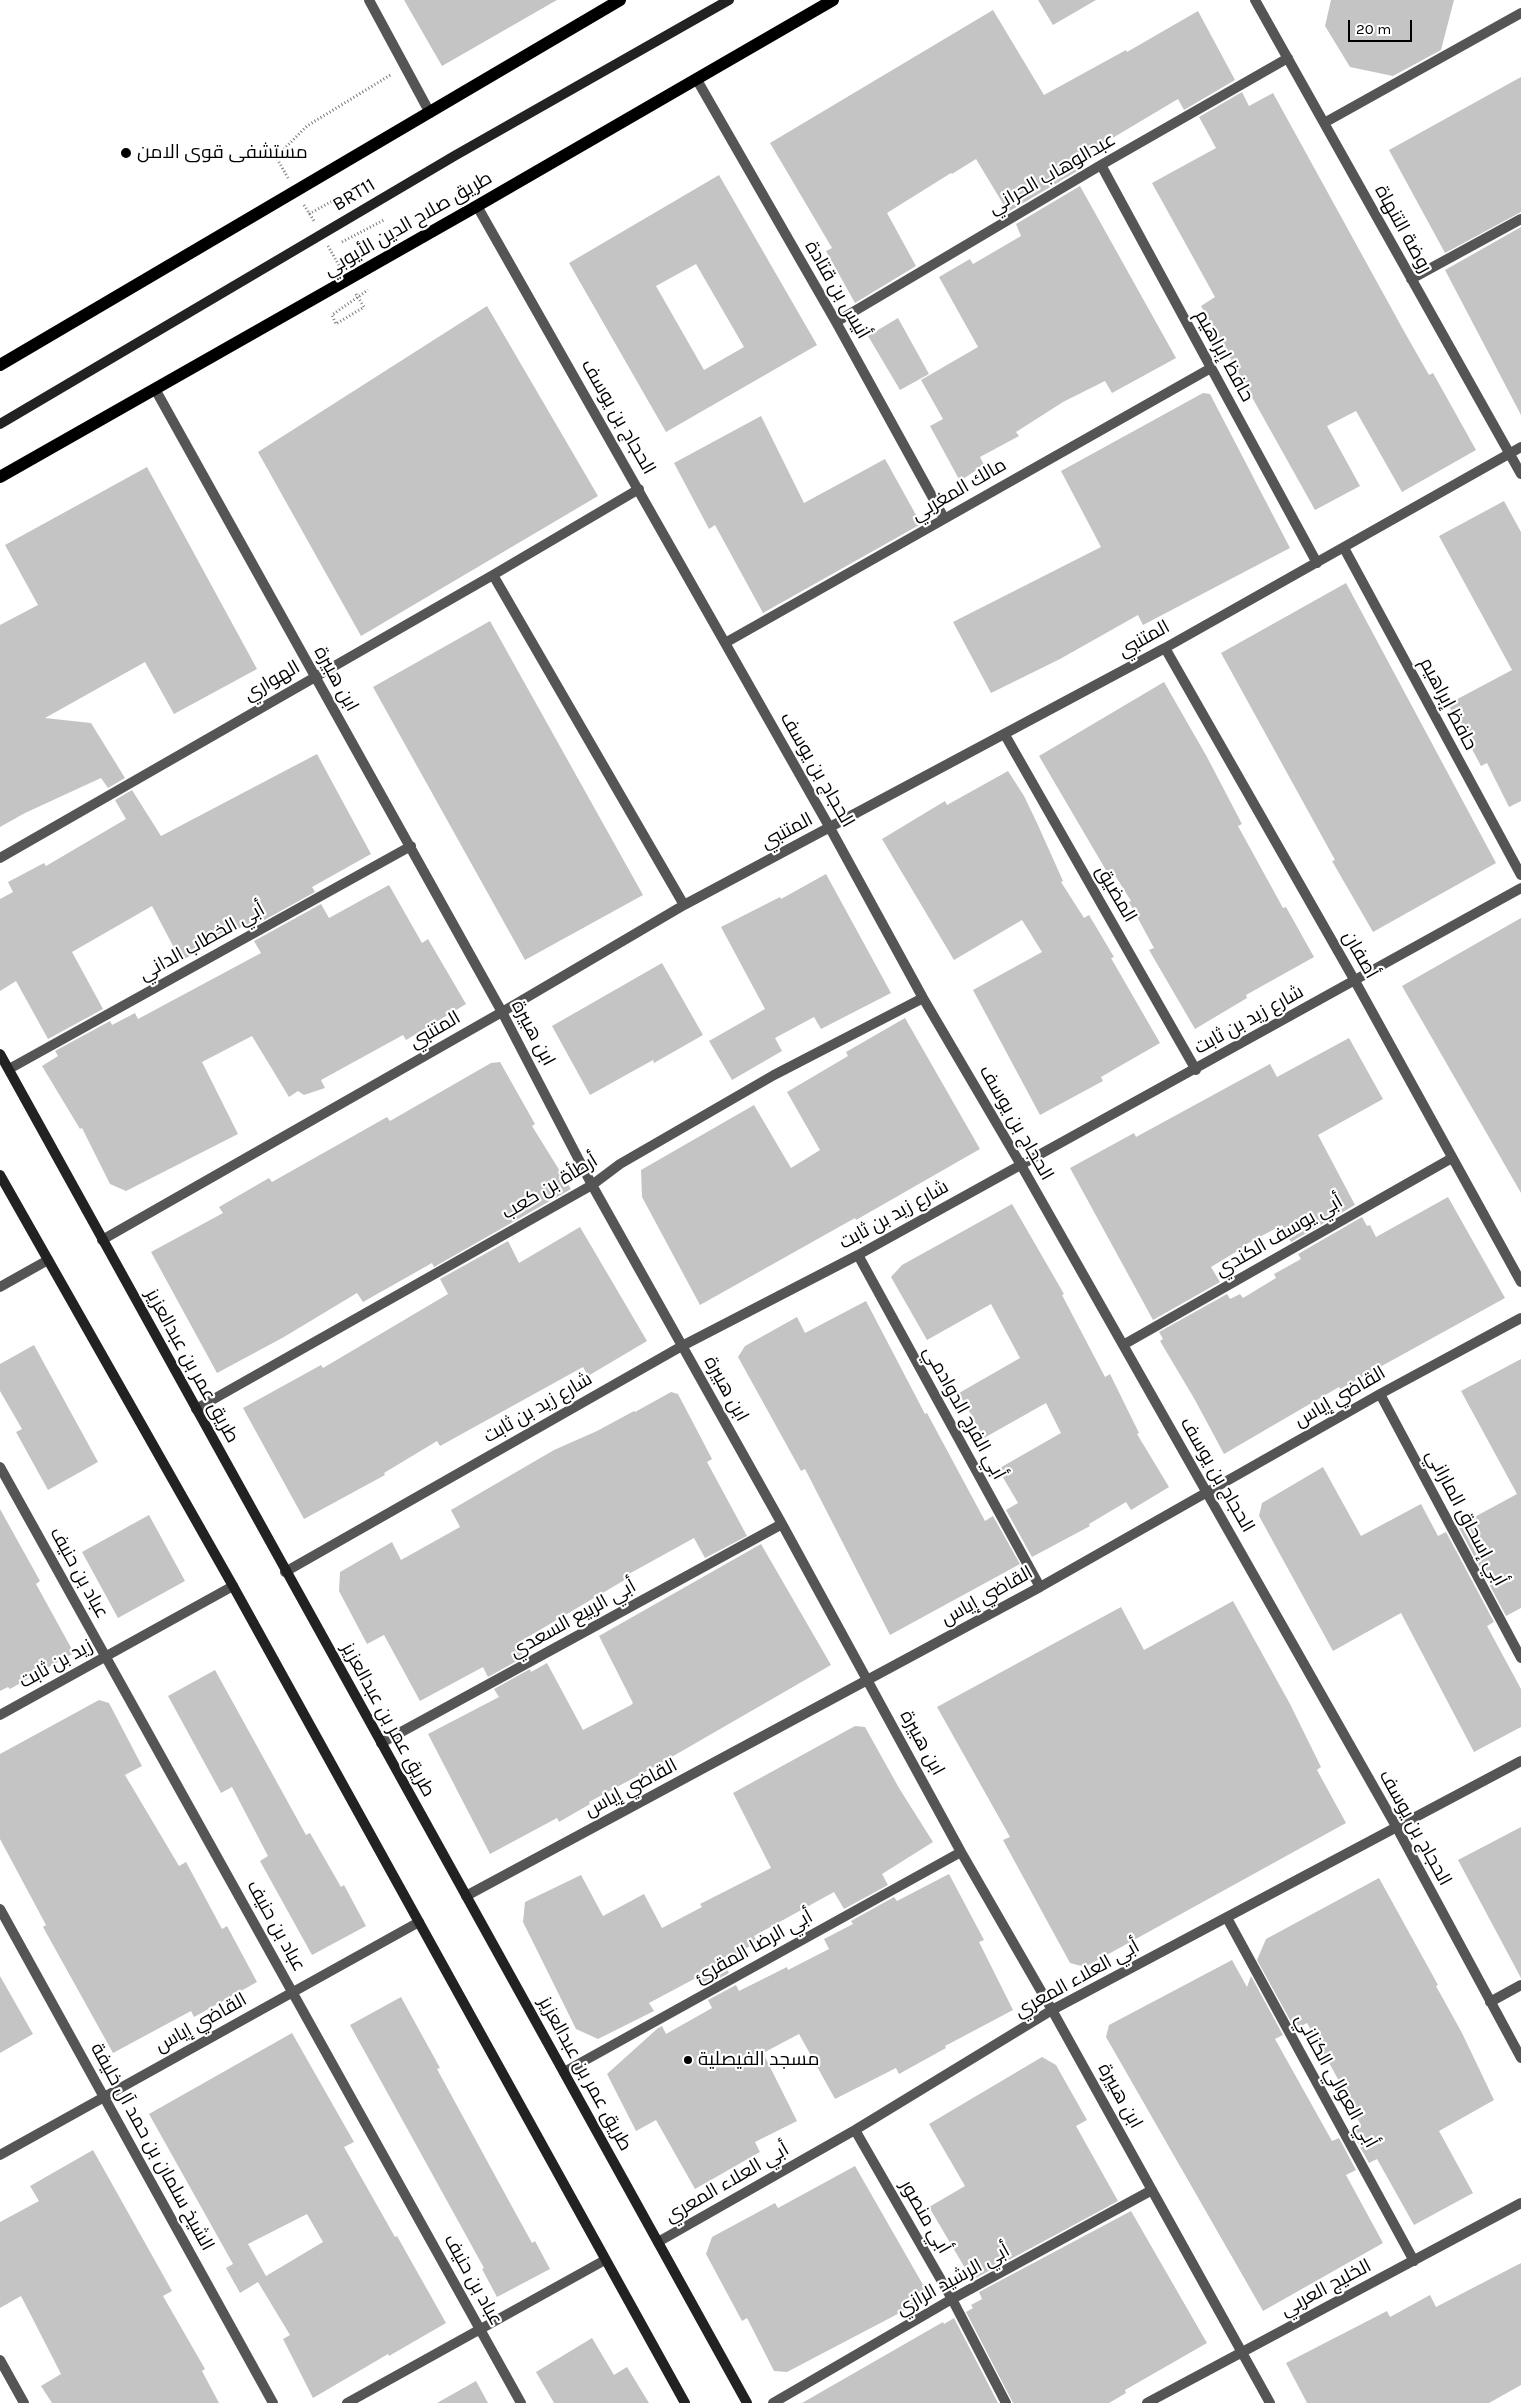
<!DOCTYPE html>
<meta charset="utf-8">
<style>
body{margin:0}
#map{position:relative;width:1521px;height:2403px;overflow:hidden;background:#fff;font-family:Karla,sans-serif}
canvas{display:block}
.scale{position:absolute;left:1348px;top:20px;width:64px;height:22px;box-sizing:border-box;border:2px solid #000;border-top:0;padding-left:6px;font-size:15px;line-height:18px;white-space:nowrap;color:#000;-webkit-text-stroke:4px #fff;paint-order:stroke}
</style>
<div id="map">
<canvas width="1521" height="2403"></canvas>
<div class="scale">20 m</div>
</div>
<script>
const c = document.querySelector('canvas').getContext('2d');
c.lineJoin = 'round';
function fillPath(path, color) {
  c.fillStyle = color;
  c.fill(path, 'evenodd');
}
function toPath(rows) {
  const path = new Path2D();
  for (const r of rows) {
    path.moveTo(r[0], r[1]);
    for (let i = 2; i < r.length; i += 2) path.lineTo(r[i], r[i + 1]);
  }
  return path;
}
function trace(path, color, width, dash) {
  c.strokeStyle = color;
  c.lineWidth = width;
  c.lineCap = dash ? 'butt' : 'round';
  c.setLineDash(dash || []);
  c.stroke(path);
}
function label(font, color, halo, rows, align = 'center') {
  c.font = font + ' Karla,Cairo,sans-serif';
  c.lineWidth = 4.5;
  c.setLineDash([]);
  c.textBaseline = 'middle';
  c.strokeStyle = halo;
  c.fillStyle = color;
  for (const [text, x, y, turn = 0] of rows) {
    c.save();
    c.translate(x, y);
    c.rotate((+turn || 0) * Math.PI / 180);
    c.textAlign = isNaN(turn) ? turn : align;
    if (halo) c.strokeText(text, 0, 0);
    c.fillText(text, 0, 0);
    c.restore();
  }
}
const building = toPath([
 [404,0,557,0,442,66],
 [1038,0,1096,0,1053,25],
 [1331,0,1454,0,1441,50,1393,76,1350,67,1325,26],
 [993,10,1044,95,1126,50,1127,52,1198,11,1235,80,1184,110,1178,99,1079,158,1084,167,1008,212,976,159,952,174,951,173,887,213,916,266,855,303,826,251,832,248,770,143],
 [1521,77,1521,212,1445,253,1389,150],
 [1242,92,1249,106,1273,93,1405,333,1429,375,1433,373,1476,450,1402,492,1356,411,1327,426,1360,486,1315,510,1201,306,1215,297,1152,183,1216,148,1199,117],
 [719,175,817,345,666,432,569,263],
 [696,264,744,347,704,370,656,286],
 [1080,186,1176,358,1112,393,1105,381,1063,402,1016,432,1019,436,980,457,984,465,960,481,930,426,943,419,921,380,978,347,939,277,970,259,973,264,1021,236,1016,224],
 [1521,227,1521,415,1445,270],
 [487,306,598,496,361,636,258,452],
 [898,318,929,374,900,390,868,336],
 [1203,393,1210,394,1290,548,1143,625,1138,615,1060,659,991,693,953,622,1101,547,1061,471],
 [761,416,804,503,885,459,921,524,763,613,715,525,709,529,674,463],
 [147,467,257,669,174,714,145,662,45,718,91,723,125,778,108,788,101,778,25,813,0,827,0,625,38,605,5,545],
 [1504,501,1521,532,1521,801,1509,807,1487,763,1481,766,1448,704,1512,670,1439,536],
 [1346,583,1496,863,1373,932,1332,861,1335,860,1221,653],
 [490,621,643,895,525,960,373,687],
 [1164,682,1207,757,1242,824,1238,826,1283,908,1286,907,1314,957,1246,995,1247,998,1195,1029,1149,950,1154,948,1129,902,1131,901,1111,869,1107,872,1039,756],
 [317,754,371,854,312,887,315,892,248,929,245,925,181,961,152,906,72,952,103,1009,48,1039,16,981,0,991,0,899,13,892,8,882,44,863,46,866,126,819,115,800,132,790,161,836],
 [1008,771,1024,796,1037,823,1063,881,1061,882,1084,918,1089,915,1114,957,1111,958,1160,1043,1101,1077,1103,1081,1040,1115,973,990,1042,952,1022,920,954,960,882,839,945,801,947,805],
 [826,874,891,993,821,1029,814,1017,775,1038,782,1051,732,1080,709,1041,765,1009,721,927,780,897,781,899],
 [389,885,422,943,428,939,466,1004,406,1040,403,1035,321,1080,325,1088,304,1095,298,1091,289,1097,252,1036,202,1062,238,1134,126,1191,110,1184,82,1128,80,1129,42,1066,58,1056,55,1051,110,1021,112,1025,135,1013,138,1019,261,953,254,941,321,904,329,918],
 [1521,918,1521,1193,1402,986],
 [662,963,703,1035,654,1063,653,1060,590,1095,552,1026],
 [905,1018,980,1149,856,1220,855,1218,700,1305,642,1197,641,1170,754,1105,791,1168,820,1150,787,1092,848,1056,846,1052],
 [1349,1038,1383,1099,1318,1135,1355,1205,1291,1242,1282,1225,1243,1246,1244,1247,1211,1267,1220,1282,1153,1320,1070,1168,1134,1133,1136,1137,1270,1064,1277,1077],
 [500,1062,535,1124,532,1126,571,1189,434,1267,432,1263,363,1302,357,1293,284,1337,217,1373,151,1252,223,1213,219,1207,269,1178,272,1182,387,1117,390,1121,491,1063],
 [1448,1197,1505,1298,1340,1389,1339,1387,1224,1454,1195,1400,1160,1341,1163,1339,1159,1332,1227,1294,1230,1299,1240,1294,1243,1298,1276,1278,1274,1274,1301,1259,1298,1254,1362,1217,1367,1226,1370,1225,1376,1237],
 [1012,1204,1064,1294,1062,1295,1105,1377,1110,1374,1139,1433,1137,1434,1169,1487,1131,1510,1126,1502,1089,1524,1090,1526,1032,1557,1006,1510,1018,1503,998,1469,1061,1433,1046,1403,984,1438,959,1393,1020,1358,991,1304,927,1340,891,1277,902,1265],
 [580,1227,647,1341,588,1376,583,1367,440,1446,437,1441,384,1473,385,1475,304,1519,243,1408,321,1365,323,1368,448,1294,440,1279,508,1241,519,1263],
 [866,1301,925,1414,927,1413,985,1521,993,1516,1020,1564,890,1635,805,1469,801,1471,738,1357,745,1346,797,1317,805,1333],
 [34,1345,98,1462,48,1490,16,1432,22,1429,0,1391,0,1364],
 [1521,1359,1521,1608,1506,1616,1458,1526,1517,1494,1461,1391],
 [671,1392,678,1394,712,1459,707,1462,747,1536,705,1558,694,1538,627,1575,628,1578,516,1644,524,1657,488,1677,483,1667,420,1701,384,1635,367,1644,339,1591,340,1572,392,1542,401,1560,460,1527,451,1510,554,1450,597,1431,634,1411,635,1412],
 [1323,1467,1361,1536,1421,1504,1438,1536,1446,1532,1494,1622,1487,1626,1521,1689,1521,1727,1474,1752,1401,1613,1333,1651,1259,1516,1262,1503],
 [0,1509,40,1581,36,1584,74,1653,10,1689,8,1687,0,1691],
 [149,1515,185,1581,118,1618,82,1552],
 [761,1544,831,1665,656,1766,589,1802,590,1804,559,1822,557,1818,490,1854,428,1734,499,1697,494,1689,530,1669,531,1672,547,1663,583,1730,631,1705,633,1703,599,1636],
 [1233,1601,1290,1704,1321,1767,1317,1770,1346,1823,1085,1967,1070,1963,1003,1840,1010,1837,937,1707,1121,1607,1144,1650],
 [215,1670,306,1835,310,1833,341,1887,344,1885,366,1926,312,1955,260,1861,268,1856,232,1787,221,1793,168,1696],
 [99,1700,109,1703,142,1766,125,1775,179,1866,186,1862,222,1929,227,1926,257,1982,194,2017,191,2011,113,2053,43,1927,46,1925,0,1839,0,1754],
 [855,1726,865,1727,899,1788,933,1842,882,1874,888,1885,844,1909,834,1892,754,1936,758,1942,723,1961,729,1973,701,1988,696,1978,649,2003,654,2011,598,2039,576,2029,523,1922,525,1902,581,1875,603,1916,644,1894,662,1928,702,1907,700,1904,771,1868,733,1793],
 [1521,1827,1521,1978,1458,1860],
 [949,1874,984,1940,979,1942,1013,2010,945,2046,946,2048,899,2074,896,2068,835,2099,799,2034,763,2053,797,2121,755,2142,760,2152,695,2189,656,2120,636,2131,607,2074,658,2028,662,2026,666,2034,712,2008,708,2000,736,1985,739,1991,787,1967,788,1970,829,1949,824,1939,853,1924,851,1921,894,1897,897,1901],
 [1379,1878,1438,1985,1436,1986,1462,2033,1494,2100,1439,2131,1473,2193,1414,2225,1377,2159,1369,2163,1351,2131,1361,2125,1342,2091,1344,2090,1307,2023,1295,2029,1257,1960,1266,1939],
 [1232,1960,1247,1987,1251,1976,1283,2035,1275,2039,1332,2141,1339,2138,1356,2170,1346,2175,1383,2243,1263,2311,1106,2037,1109,2025],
 [0,1976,33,2034,0,2053],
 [401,1997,440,2068,437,2069,510,2203,532,2243,535,2241,550,2269,497,2297,482,2269,484,2268,350,2025],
 [292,2033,354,2142,344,2147,395,2237,397,2236,446,2323,389,2356,388,2354,313,2398,283,2339,290,2335,258,2282,240,2293,226,2268,233,2264,149,2114],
 [307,2214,323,2242,266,2276,248,2244],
 [1042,2057,1056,2065,1087,2120,1076,2126,1118,2201,972,2280,929,2207,965,2186,929,2124],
 [93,2150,172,2291,163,2296,205,2369,202,2371,219,2403,52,2403,41,2386,61,2374,21,2296,0,2308,0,2222,39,2201,30,2186],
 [855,2166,930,2297,787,2372,774,2371,747,2318,742,2321,706,2254,712,2237,775,2203,778,2208],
 [1131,2211,1207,2343,1125,2390,1126,2393,1109,2403,1013,2403,966,2312,973,2308,971,2305,982,2299,979,2292],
 [1521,2263,1521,2385,1489,2403,1307,2403,1286,2363,1387,2311,1390,2317,1430,2295,1436,2307],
 [954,2318,998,2403,802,2403,943,2322,944,2324],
 [592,2338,614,2375,627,2367,649,2403,554,2403,536,2372],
 [476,2381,488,2403,437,2403]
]);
const path = toPath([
 [288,178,276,157,307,126,392,74],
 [304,205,314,221],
 [309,214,363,184],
 [342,242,384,220],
 [328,246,340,267],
 [356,294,364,307,336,324,332,315,368,290]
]);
const minor = toPath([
 [369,0,430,113],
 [1255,0,1521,474],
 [697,80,836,322,944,518],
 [1324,123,1521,13],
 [1101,165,1317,563],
 [477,206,830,828,923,998,1021,1165,1397,1828,1521,2058],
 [1411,279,1521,219],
 [836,322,1101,165,1288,58],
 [155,389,502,1012,592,1185,782,1524,961,1852,1052,2010,1270,2403],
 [1344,548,1521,875],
 [493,575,684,905],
 [725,643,1211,368],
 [1165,648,1355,981,1521,1282],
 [1005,735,1196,1070],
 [0,858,493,575,639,489],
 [9,1069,411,846],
 [102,1240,502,1012,684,905,1165,648,1521,447],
 [858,1255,1040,1587],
 [0,1287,48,1260],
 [1123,1345,1452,1158],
 [1380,1394,1521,1658],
 [196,1409,592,1185,620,1164,774,1075,923,998],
 [0,1467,521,2403],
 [285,1572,682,1346,858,1255,1521,888],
 [0,1715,233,1586],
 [381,1743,782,1524],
 [466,1896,1040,1587,1380,1394,1521,1318],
 [0,1909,273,2403],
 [1227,1918,1414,2261],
 [1490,2002,1521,1985],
 [564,2072,961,1852],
 [855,2130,952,2299,1006,2403],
 [0,2155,419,1922],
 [658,2242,855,2130,1052,2010,1521,1761],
 [0,2360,24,2403],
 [347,2403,605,2260],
 [773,2403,952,2299,1152,2190],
 [1147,2403,1521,2203]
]);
const secondary = toPath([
 [0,424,456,155,729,0],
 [0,1054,747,2403],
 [0,1175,233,1586,685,2403]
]);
const primary = toPath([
 [0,365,620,0],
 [0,477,477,206,833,0]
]);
const markers = [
 [126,153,6,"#000"],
 [688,2060,5,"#000"]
];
const poiNames = [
 ["مستشفى قوى الامن",137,153],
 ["مسجد الفيصلية",698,2060]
];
const streetNames = [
 ["عبدالوهاب الحراني",1052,174,-30],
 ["BRT11",354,195,-31],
 ["طريق صلاح الدين الأيوبي",408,224,-30],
 ["روضة التنهاة",1403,229,61],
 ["أنيس بن قتادة",837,290,60],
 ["حافظ إبراهيم",1224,356,61],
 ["الحجاج بن يوسف",618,417,60],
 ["مالك المغربي",959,490,-30],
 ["المتنبي",1144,639,-29],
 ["ابن هبيرة",336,679,61],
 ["الهواري",272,681,-30],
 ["حافظ إبراهيم",1448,704,62],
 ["الحجاج بن يوسف",817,770,60],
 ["المتنبي",787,831,-28],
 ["المضيق",1116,894,60],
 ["أبي الخطاب الداني",202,942,-29],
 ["أصفان",1360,955,60],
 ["شارع زيد بن ثابت",1249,1020,-29],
 ["المتنبي",435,1030,-30],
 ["ابن هبيرة",533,1033,62],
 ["الحجاج بن يوسف",1016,1123,60],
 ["أرطأة بن كعب",550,1187,-31],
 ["شارع زيد بن ثابت",894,1215,-29],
 ["أبي يوسف الكندي",1279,1236,-30],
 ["طريق عمر بن عبدالعزيز",192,1366,61],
 ["ابن هبيرة",726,1389,61],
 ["القاضي إياس",1340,1397,-30],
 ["شارع زيد بن ثابت",538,1408,-30],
 ["أبي الفرج الدوادمي",964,1413,61],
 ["الحجاج بن يوسف",1217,1475,60],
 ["أبي إسحاق الماراني",1466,1518,62],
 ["عباد بن حنيف",79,1573,61],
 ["القاضي إياس",987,1596,-29],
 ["أبي الربيع السعدي",573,1619,-29],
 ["زيد بن ثابت",56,1664,-29],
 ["طريق عمر بن عبدالعزيز",388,1720,61],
 ["ابن هبيرة",922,1743,61],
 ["القاضي إياس",631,1788,-28],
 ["الحجاج بن يوسف",1415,1828,61],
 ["عباد بن حنيف",276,1926,61],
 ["أبي الرضا المقرئ",754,1947,-29],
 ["أبي العلاء المعري",1077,1979,-29],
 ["القاضي إياس",201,2023,-29],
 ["طريق عمر بن عبدالعزيز",585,2074,61],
 ["أبي العوالي الكناني",1336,2081,61],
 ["ابن هبيرة",1120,2096,61],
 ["الشيخ سلمان بن حمد آل خليفة",152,2147,61],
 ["أبي العلاء المعري",727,2183,-30],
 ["أبي منصور",925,2217,60],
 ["عباد بن حنيف",473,2280,61],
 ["أبي الرشيد الرازي",953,2280,-29],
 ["الخليج العربي",1326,2288,-28]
];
fillPath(building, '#c4c4c4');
trace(path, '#777', 3, [1, 2.5]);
trace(minor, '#555', 10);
trace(secondary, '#222', 10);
trace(primary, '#000', 12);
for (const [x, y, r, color] of markers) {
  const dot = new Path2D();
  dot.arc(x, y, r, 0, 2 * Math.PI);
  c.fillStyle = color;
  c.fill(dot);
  trace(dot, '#fff', 2);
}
label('19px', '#000', '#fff', poiNames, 'left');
label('19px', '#000', '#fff', streetNames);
</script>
